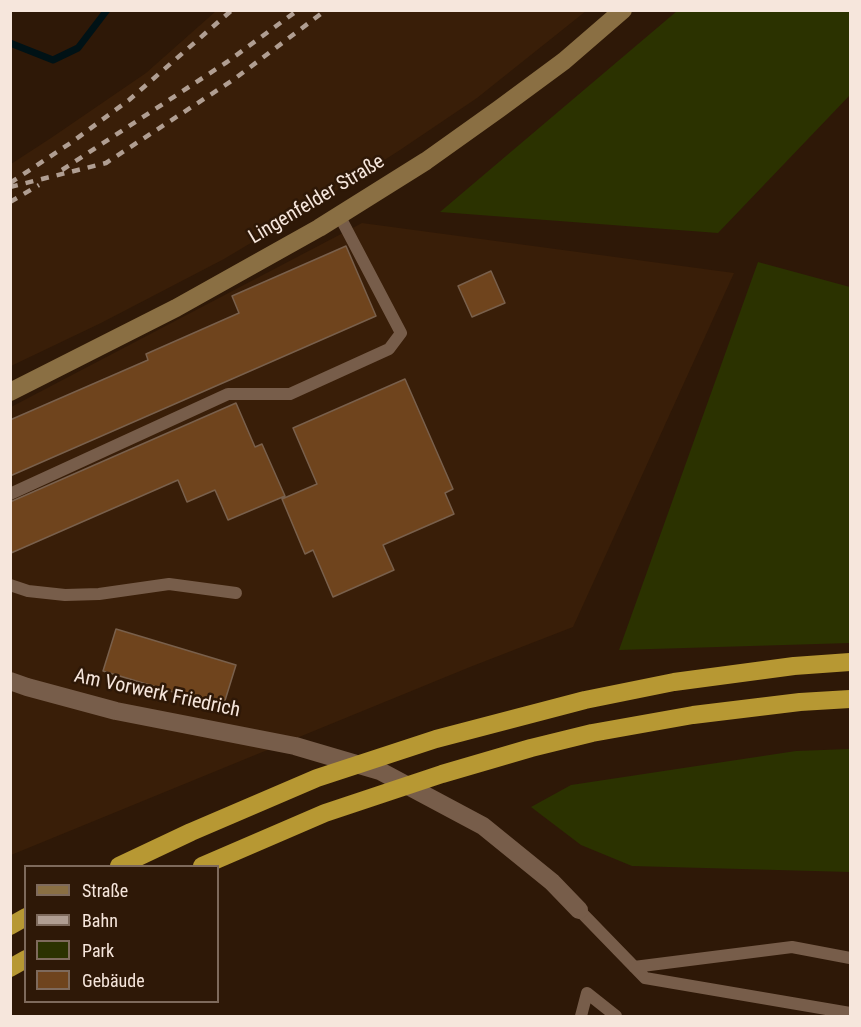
<!DOCTYPE html>
<meta charset="utf-8">
<style>
body{margin:0}
#map{position:relative;width:861px;height:1027px;overflow:hidden;background:#2e1807;font-family:"Roboto Condensed",sans-serif}
canvas{display:block}
.frame{position:absolute;inset:0;border:12px solid #f6e6dc;pointer-events:none}
.legend{position:absolute;left:24px;top:865px;width:195px;height:138px;box-sizing:border-box;background:#2e1807;border:2px solid #7e6a5c;margin:0;padding:8px 10px;list-style:none;font-size:18px;color:#f6e6dc}
.legend li{display:flex;align-items:center;gap:12px;height:30px}
.legend b{width:30px;border:2px solid #7e6a5c}
</style>
<div id="map">
<canvas width="861" height="1027"></canvas>
<div class="frame"></div>
<ul class="legend">
<li><b style="height:8px;background:#8a6f43"></b>Straße</li>
<li><b style="height:8px;background:#b09e92"></b>Bahn</li>
<li><b style="height:16px;background:#2b3200"></b>Park</li>
<li><b style="height:16px;background:#6f441d"></b>Gebäude</li>
</ul>
</div>
<script>
const c = document.querySelector('canvas').getContext('2d');
c.lineJoin = 'round';
function fillPath(path, color) {
  c.fillStyle = color;
  c.fill(path, 'evenodd');
}
function toPath(rows) {
  const path = new Path2D();
  for (const r of rows) {
    path.moveTo(r[0], r[1]);
    for (let i = 2; i < r.length; i += 2) path.lineTo(r[i], r[i + 1]);
  }
  return path;
}
function trace(path, color, width, dash) {
  c.strokeStyle = color;
  c.lineWidth = width;
  c.lineCap = dash ? 'butt' : 'round';
  c.setLineDash(dash || []);
  c.stroke(path);
}
function label(font, color, halo, rows, align = 'center') {
  c.font = font + ' "Roboto Condensed",sans-serif';
  c.lineWidth = 5;
  c.setLineDash([]);
  c.textBaseline = 'middle';
  c.strokeStyle = halo;
  c.fillStyle = color;
  for (const [text, x, y, turn = 0] of rows) {
    c.save();
    c.translate(x, y);
    c.rotate((+turn || 0) * Math.PI / 180);
    c.textAlign = isNaN(turn) ? turn : align;
    if (halo) c.strokeText(text, 0, 0);
    c.fillText(text, 0, 0);
    c.restore();
  }
}
const built = toPath([
 [216,11,586,11,477,98,400,150,311,207,224,259,101,323,11,366,11,164,51,138,146,73],
 [362,223,734,273,573,627,470,667,11,855,11,407]
]);
const green = toPath([
 [677,11,850,11,850,95,718,233,440,212],
 [758,262,850,287,850,643,619,650],
 [850,749,850,872,632,866,581,845,531,807,571,785,796,751]
]);
const stream = toPath([
 [10,43,53,60,78,48,107,10]
]);
const building = toPath([
 [346,246,376,316,10,476,10,420,148,360,146,354,239,313,232,296,346,246],
 [491,271,505,303,472,317,458,286,491,271],
 [405,379,453,489,445,493,454,514,383,545,394,570,333,597,313,550,305,554,282,499,317,484,293,428,405,379],
 [236,403,255,447,262,444,285,496,228,520,215,490,187,502,178,480,11,553,10,502,236,403],
 [116,629,236,665,223,707,103,671,116,629]
]);
const lane = toPath([
 [10,494,228,394,290,394,389,349,401,333,339,215],
 [10,585,28,591,65,595,99,594,169,584,236,593],
 [579,910,645,978,850,1013],
 [634,967,792,947,850,958],
 [581,1016,587,993,616,1016]
]);
const street = toPath([
 [10,681,27,687,116,711,295,746,380,771,483,826,552,882,579,910]
]);
const secondary = toPath([
 [10,392,176,308,319,228,426,161,499,109,564,61,623,10]
]);
const highway = toPath([
 [119,866,191,832,317,778,436,739,585,700,674,682,794,666,850,662],
 [202,866,325,813,442,774,531,748,592,733,693,715,800,702,850,699],
 [10,926,26,917],
 [10,968,26,959]
]);
const rail = toPath([
 [62,170,227,62,298,10],
 [10,183,72,142,129,100,232,10],
 [10,187,106,163,233,80,326,10],
 [10,202,39,185]
]);
const streetNames = [
 ["Lingenfelder Straße",317,200,-31],
 ["Am Vorwerk Friedrich",157,694,12]
];
fillPath(built, '#391e08');
fillPath(green, '#2b3200');
trace(stream, '#001216', 7);
fillPath(building, '#6f441d');
trace(building, '#79604c', 1.5);
trace(lane, '#775d4a', 12);
trace(street, '#775d4a', 18);
trace(secondary, '#8a6f43', 18);
trace(highway, '#b79833', 18);
trace(rail, '#b09e92', 4.5, [8, 8]);
label('20px', '#f6e6dc', '#2e1807', streetNames);
</script>
